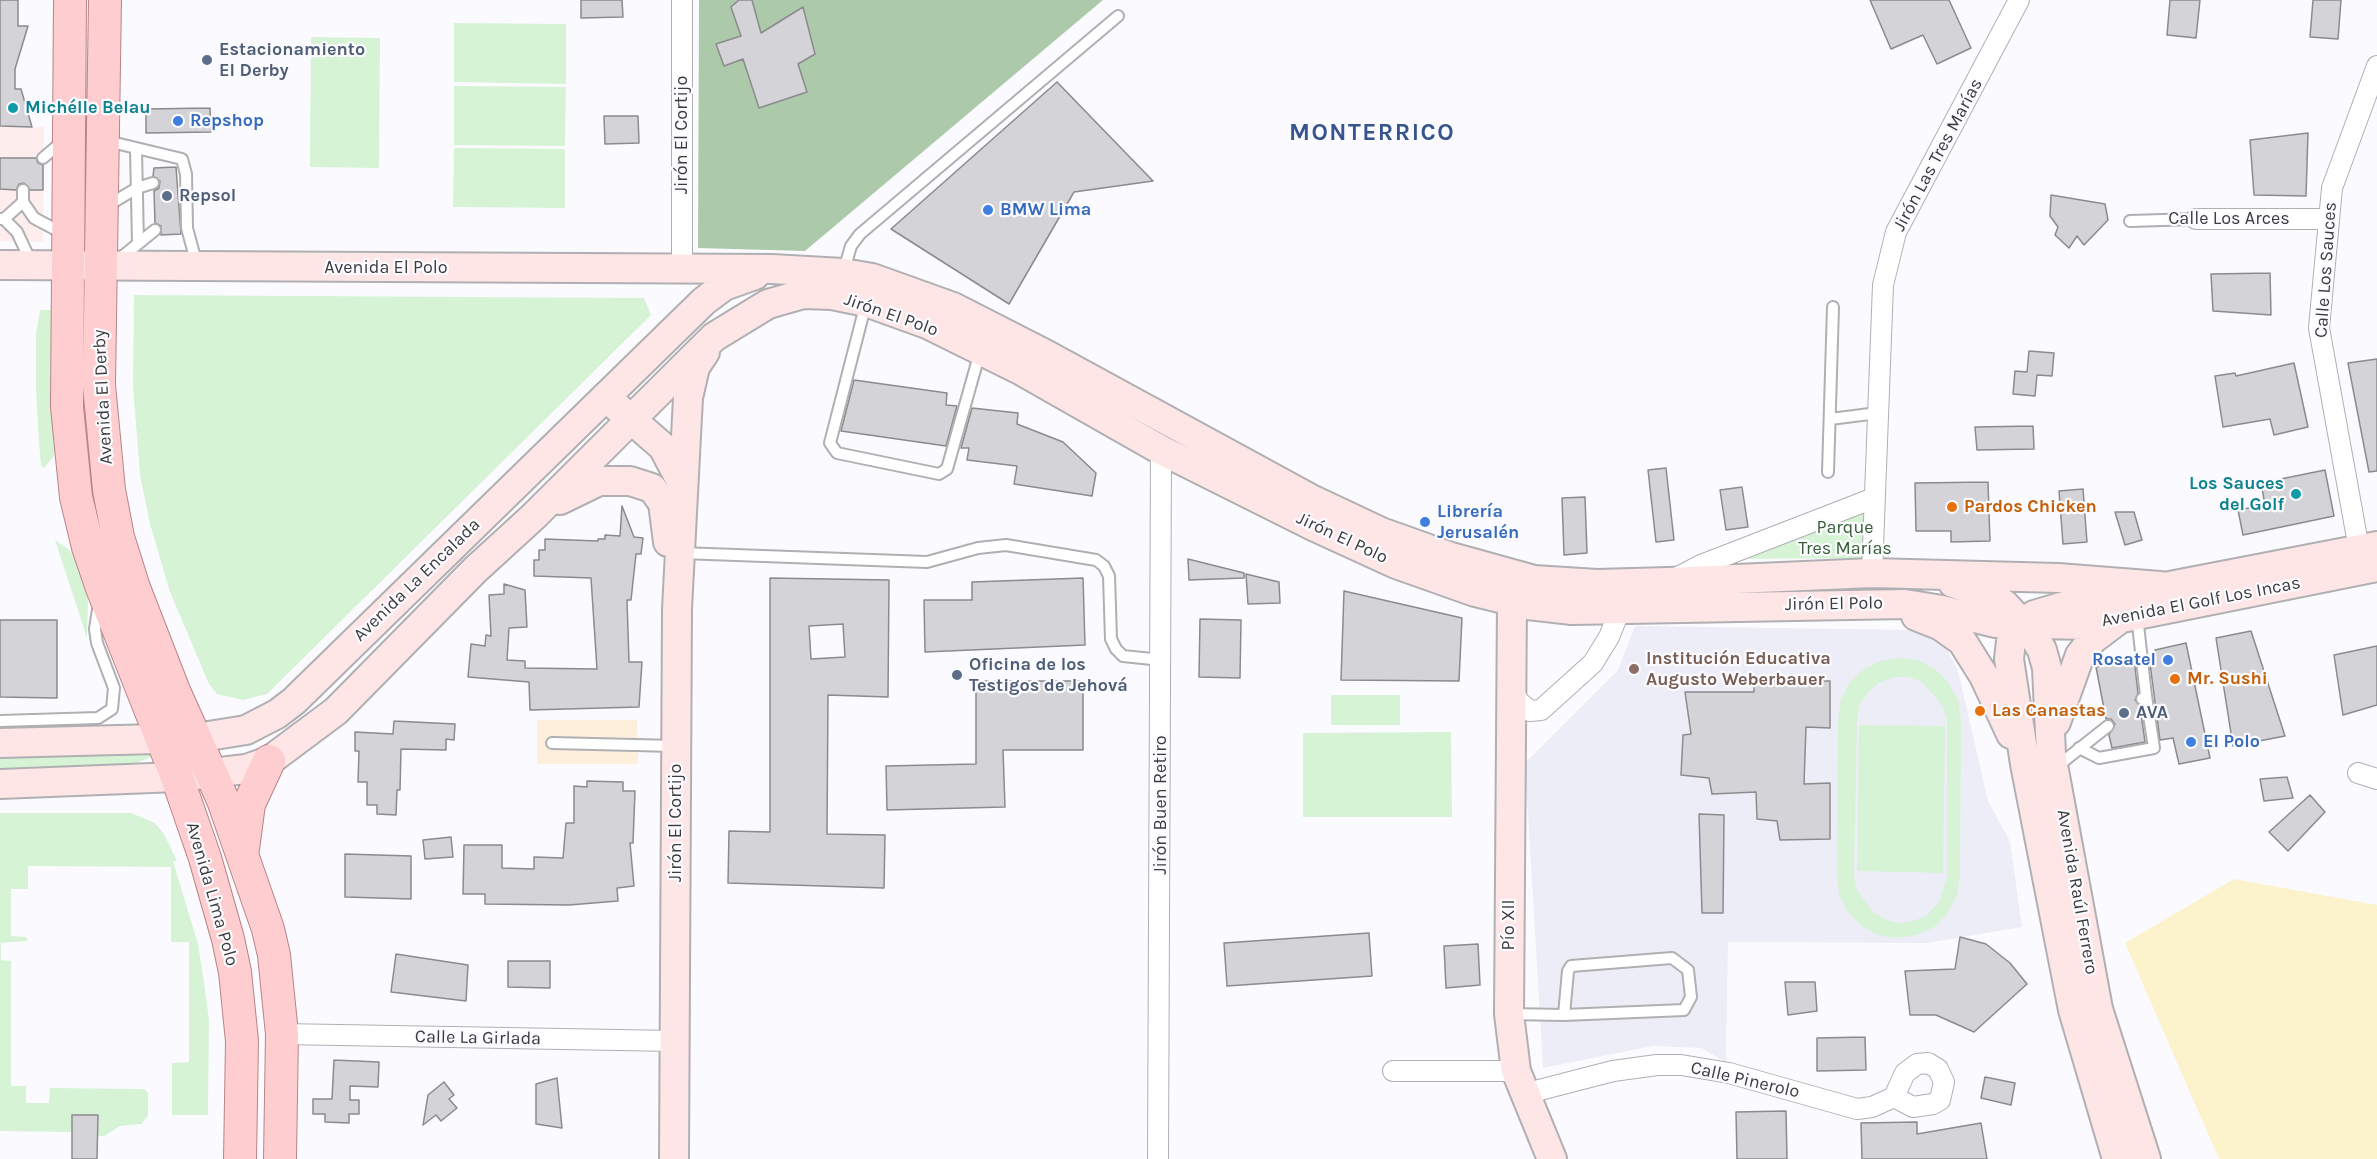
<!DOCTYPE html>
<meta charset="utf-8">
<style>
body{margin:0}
canvas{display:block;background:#fbfbff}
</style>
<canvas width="2377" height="1159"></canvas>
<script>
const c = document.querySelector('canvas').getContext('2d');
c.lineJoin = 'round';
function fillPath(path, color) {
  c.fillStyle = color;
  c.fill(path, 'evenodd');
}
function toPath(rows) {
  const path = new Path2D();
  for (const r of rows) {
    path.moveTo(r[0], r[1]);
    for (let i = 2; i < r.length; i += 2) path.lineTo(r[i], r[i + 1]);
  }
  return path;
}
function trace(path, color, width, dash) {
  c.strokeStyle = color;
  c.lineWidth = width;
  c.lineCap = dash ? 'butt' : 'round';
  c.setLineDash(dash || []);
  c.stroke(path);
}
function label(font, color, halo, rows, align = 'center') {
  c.font = font + ' Karla,sans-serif';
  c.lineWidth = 4.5;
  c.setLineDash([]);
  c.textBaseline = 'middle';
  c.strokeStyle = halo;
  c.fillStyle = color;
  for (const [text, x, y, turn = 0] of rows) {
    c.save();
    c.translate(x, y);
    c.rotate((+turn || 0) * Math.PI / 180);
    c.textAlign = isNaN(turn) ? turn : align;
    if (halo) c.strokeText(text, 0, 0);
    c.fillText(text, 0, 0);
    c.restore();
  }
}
const commercial = toPath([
 [0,126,44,127,43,242,0,241]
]);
const industrial = toPath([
 [537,720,637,720,638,764,537,764]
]);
const built = toPath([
 [1635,626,1916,630,1933,636,1945,646,1958,670,1988,801,2010,841,2022,927,1928,943,1728,942,1726,1062,1701,1048,1653,1046,1543,1068,1525,763,1618,670]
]);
const green = toPath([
 [454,23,566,24,566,84,454,82],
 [311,37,380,38,379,168,310,167],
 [454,86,566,87,565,146,454,145],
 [454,148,565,149,565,208,453,207],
 [134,295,644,298,651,315,267,694,243,700,217,694,209,684,170,592,150,524,140,475,133,386],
 [40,310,53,310,56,448,54,456,44,468,41,466,39,443,36,389,36,334],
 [1865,510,1863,558,1734,559],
 [55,540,68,549,76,559,85,584,88,598,87,638],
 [1899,658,1918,660,1935,669,1948,682,1958,700,1961,719,1960,876,1957,895,1948,913,1934,927,1917,935,1897,938,1878,935,1861,925,1847,911,1839,894,1837,875,1838,718,1841,699,1850,682,1864,669,1881,661],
 [1894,677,1908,677,1922,682,1942,705,1947,720,1947,877,1939,902,1926,916,1913,921,1897,923,1884,919,1873,912,1857,890,1854,876,1857,718,1860,704,1869,691,1880,682],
 [1331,695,1400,695,1400,725,1331,725],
 [1859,725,1945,726,1943,873,1857,871],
 [1451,732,1452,817,1303,817,1303,733],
 [151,754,151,757,131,765,85,765,27,774,0,774,0,755],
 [0,813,131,813,155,823,164,834,177,861,173,861,198,944,204,982,209,1020,208,1115,172,1115,172,1063,189,1062,189,942,171,942,171,867,28,866,28,889,11,889,11,936,26,937,28,941,1,943,1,960,11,961,11,1086,26,1086,26,1103,49,1103,50,1088,144,1089,148,1093,148,1115,142,1124,120,1126,104,1136,97,1136,97,1115,73,1115,72,1132,0,1131]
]);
const forest = toPath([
 [699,0,1103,0,805,251,698,248]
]);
const sand = toPath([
 [2234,879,2377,905,2377,1159,2219,1159,2125,943]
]);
const building = toPath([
 [0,0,18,0,18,26,28,26,15,69,15,89,21,89,32,127,0,126,0,0],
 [581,0,622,0,623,17,581,18,581,0],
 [739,0,752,0,761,33,803,7,815,54,798,64,807,92,759,108,743,59,724,66,716,44,741,36,731,7,739,0],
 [1870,0,1949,0,1971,48,1937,64,1923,35,1891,49,1870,0],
 [2170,0,2200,0,2196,38,2167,35,2170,0],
 [2313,0,2341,0,2338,39,2310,37,2313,0],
 [1057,82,1153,181,1074,192,1009,304,891,229,1057,82],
 [210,108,211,132,146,133,146,109,210,108],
 [604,116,638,116,639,143,605,144,604,116],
 [2308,133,2306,196,2254,195,2250,140,2308,133],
 [0,158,36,158,38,163,43,165,43,190,30,190,24,183,19,184,16,190,0,189,0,158],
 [176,167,181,234,161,235,161,226,155,223,154,191,159,188,160,181,153,176,154,168,176,167],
 [2051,195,2105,204,2108,220,2084,245,2077,236,2069,248,2055,235,2058,227,2050,216,2051,195],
 [2270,273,2271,315,2213,311,2211,274,2270,273],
 [2029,351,2054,353,2052,376,2037,375,2035,396,2013,394,2015,371,2027,372,2029,351],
 [2377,359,2377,471,2369,472,2348,363,2377,359],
 [2294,363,2308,427,2274,435,2270,419,2223,427,2215,376,2235,373,2236,376,2294,363],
 [854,380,947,393,946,405,957,406,946,446,841,431,854,380],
 [972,408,1018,413,1017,424,1063,442,1096,473,1092,496,1014,484,1017,466,967,460,969,448,961,448,972,408],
 [2033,426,2034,449,1977,450,1975,427,2033,426],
 [1666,468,1674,540,1656,542,1648,470,1666,468],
 [2325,470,2334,516,2243,535,2238,510,2265,505,2261,483,2325,470],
 [1988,482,1990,541,1951,542,1951,531,1916,531,1915,483,1988,482],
 [1742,487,1748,527,1726,530,1720,490,1742,487],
 [2083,489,2087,542,2063,544,2059,491,2083,489],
 [1585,497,1587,553,1564,555,1562,498,1585,497],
 [622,506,634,537,643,538,641,554,636,554,631,600,627,600,629,662,642,662,639,707,530,710,529,682,468,677,471,644,485,646,486,635,491,636,489,595,504,594,504,584,525,590,527,627,509,628,507,660,525,661,525,668,597,669,591,578,534,576,534,560,539,560,539,550,545,550,545,539,598,541,598,539,605,539,605,535,620,536,622,506],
 [2115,512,2134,512,2142,540,2125,545,2115,512],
 [1188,559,1244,573,1244,578,1189,580,1188,559],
 [1246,574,1279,582,1280,603,1248,604,1246,574],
 [770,578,889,580,888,697,828,695,827,834,885,835,884,888,728,883,729,831,770,832,770,578],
 [843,624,845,657,811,659,809,626,843,624],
 [1083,578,1085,645,925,652,924,600,972,600,972,582,1083,578],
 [1344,591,1462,618,1459,681,1341,680,1344,591],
 [1200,619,1241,620,1240,678,1199,677,1200,619],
 [0,620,57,620,57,698,0,697,0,620],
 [2251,631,2285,736,2233,746,2216,638,2251,631],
 [2186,643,2210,758,2179,764,2173,738,2160,740,2149,656,2156,655,2155,650,2186,643],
 [2377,646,2377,705,2343,715,2334,655,2377,646],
 [2134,659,2138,693,2135,700,2140,706,2145,742,2112,748,2109,735,2115,724,2111,719,2106,719,2096,667,2134,659],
 [976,681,1083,681,1083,750,1003,750,1005,807,887,810,886,766,976,764,976,681],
 [1754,681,1830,681,1830,728,1806,727,1804,784,1830,783,1830,839,1780,840,1777,821,1757,819,1756,792,1712,794,1709,778,1681,775,1683,735,1691,734,1685,692,1754,692,1754,681],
 [394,721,455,724,454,740,446,739,446,750,401,749,400,790,397,790,396,815,377,814,377,805,367,805,367,782,358,782,359,751,355,751,355,732,393,734,394,721],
 [2287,777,2293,798,2264,801,2260,779,2287,777],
 [587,781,623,782,623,791,635,791,633,843,630,843,634,886,617,888,618,901,569,905,485,904,485,894,463,894,464,845,502,845,502,868,534,869,534,857,563,858,566,823,574,823,574,786,587,787,587,781],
 [2310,795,2325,812,2288,851,2269,832,2310,795],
 [1699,814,1724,815,1723,913,1702,913,1699,814],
 [451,837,453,857,425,859,423,840,451,837],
 [345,854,411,856,411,899,345,897,345,854],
 [1369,933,1372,976,1227,986,1224,943,1369,933],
 [1960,937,1986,944,2010,963,2027,984,1974,1032,1936,1015,1910,1015,1905,971,1955,969,1960,937],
 [1478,944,1480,985,1446,988,1444,946,1478,944],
 [396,954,468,965,466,1001,391,992,396,954],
 [508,961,550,961,550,988,508,987,508,961],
 [1785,982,1815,982,1817,1011,1788,1015,1785,982],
 [1865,1037,1866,1070,1817,1071,1817,1038,1865,1037],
 [334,1060,379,1062,378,1087,350,1086,350,1100,359,1100,359,1114,349,1114,349,1123,325,1122,325,1114,313,1114,313,1099,332,1099,334,1060],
 [1985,1077,2015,1083,2011,1105,1981,1098,1985,1077],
 [557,1078,562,1128,536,1124,536,1084,557,1078],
 [444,1082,454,1095,449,1099,457,1108,441,1121,436,1115,423,1125,428,1095,444,1082],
 [1786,1111,1787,1159,1737,1159,1736,1112,1786,1111],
 [72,1115,98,1115,97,1159,72,1159,72,1115],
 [1917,1122,1917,1134,1981,1123,1987,1159,1862,1159,1861,1123,1917,1122]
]);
const lane = toPath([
 [107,141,182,159,186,174,187,228,197,265],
 [136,149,138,244],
 [43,158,63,141],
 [23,190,23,202,34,218,64,234],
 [105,207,137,188,153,183],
 [0,219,4,219,17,232,31,262],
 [4,219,23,202],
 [2130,221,2196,219],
 [118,260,155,230],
 [843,273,851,246,860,234,1118,16],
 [866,303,830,443,837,453,939,474,947,469,980,352],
 [1830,419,1878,413],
 [1828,472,1833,307],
 [681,553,927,562,978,548,1006,545,1096,560,1104,566,1109,576,1111,639,1116,649,1123,656,1162,660],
 [2137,616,2146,696,2142,699],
 [0,721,98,718,112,709,114,688,97,643,95,629,99,603],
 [552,743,676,746],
 [2079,748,2099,758,2154,748,2146,696],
 [2055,768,2108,726],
 [1509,1014,1564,1015,1684,1010,1691,997,1688,970,1672,958,1571,966,1568,971,1564,1015]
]);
const street = toPath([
 [682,0,682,269],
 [2196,219,2328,219],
 [2359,549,2319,328,2332,188,2377,66],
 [1872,573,1883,285,1896,232,2019,0],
 [1676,578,1701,565,1874,498],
 [1512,686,1518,701,1530,711,1541,710,1593,663,1609,637,1621,607],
 [2358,773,2377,779],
 [282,1034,674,1041],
 [1928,1063,1938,1069,1944,1082,1940,1100,1933,1104,1913,1107,1894,1097,1905,1073,1917,1064,1928,1063],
 [1393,1071,1516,1071],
 [1524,1094,1613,1071,1657,1065,1681,1065,1729,1073,1857,1109,1872,1107,1894,1097],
 [1158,1159,1161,450]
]);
const secondary = toPath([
 [0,265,772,269,843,273,872,278,953,307,1047,355,1313,500,1381,532,1451,557,1534,580,1597,584,1668,582,1872,573,2058,578,2160,586],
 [617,407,663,447,683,485],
 [560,500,599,481,630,481,652,488,663,503,668,542],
 [1953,583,1980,592,2004,604,2033,635,2042,650,2047,668,2051,754,2098,1009,2146,1159],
 [1512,602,1509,1014,1516,1071,1552,1159],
 [1916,616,1941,626,1962,641,1984,676,2011,734],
 [2056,722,2080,655,2093,639,2117,621],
 [0,743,196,738,246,730,277,714,294,701,704,301,724,286,755,275],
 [0,784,177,777,246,769,269,761,336,711,475,570,534,516,714,337,768,304,803,294,832,295,866,302,927,324,1022,371,1161,450,1313,526,1396,564,1475,592,1528,605,1572,610,1905,604,1942,610,1995,623,2087,625,2377,567],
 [674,1159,677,609,688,398,695,367,705,352],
 [2117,1159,2073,1010,2025,764,2009,659,2011,641,2015,632,2034,615,2061,607,2377,546]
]);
const primary = toPath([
 [70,0,67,407,76,497,88,547,102,588,177,777,205,858,228,939,235,972,242,1041,240,1159],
 [105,0,99,385,109,490,118,537,134,588,174,691,223,800,268,929,274,955,282,1034,280,1159],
 [243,849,249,804,269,761]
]);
const markers = [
 [207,60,6,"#5c6f8a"],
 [13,108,6,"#0f9aa8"],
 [178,121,6,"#3f7fe0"],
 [167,196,6,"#5c6f8a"],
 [988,210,6,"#3f7fe0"],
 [2296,494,6,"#0f9aa8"],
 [1952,507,6,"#e8710a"],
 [1425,522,6,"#3f7fe0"],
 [2168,660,6,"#3f7fe0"],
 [1634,669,6,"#8d6e63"],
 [957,675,6,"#5c6f8a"],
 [2175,679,6,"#e8710a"],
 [1980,711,6,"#e8710a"],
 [2124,713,6,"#5c6f8a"],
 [2191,742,6,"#3f7fe0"]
];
const serviceNames = [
 ["Estacionamiento",219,50],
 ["El Derby",219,71],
 ["Repsol",179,196],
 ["Oficina de los",969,665],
 ["Testigos de Jehová",969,686],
 ["AVA",2136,713]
];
const cultureNames = [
 ["Michélle Belau",25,108],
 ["Los Sauces",2284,484,"right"],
 ["del Golf",2284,505,"right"]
];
const shopNames = [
 ["Repshop",190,121],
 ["BMW Lima",1000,210],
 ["Librería",1437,512],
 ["Jerusalén",1437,533],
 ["Rosatel",2156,660,"right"],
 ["El Polo",2203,742]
];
const streetNames = [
 ["Jirón El Cortijo",682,135,-90],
 ["Jirón Las Tres Marías",1938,155,-62],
 ["Calle Los Arces",2229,219],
 ["Avenida El Polo",386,268],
 ["Calle Los Sauces",2326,270,-86],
 ["Jirón El Polo",891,315,19],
 ["Avenida El Derby",103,397,-93],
 ["Jirón El Polo",1342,538,25],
 ["Avenida La Encalada",417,580,-44],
 ["Avenida El Golf Los Incas",2201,602,-11],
 ["Jirón El Polo",1834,604,-1],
 ["Jirón Buen Retiro",1161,805,-90],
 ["Jirón El Cortijo",676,823,-90],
 ["Avenida Raúl Ferrero",2077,892,80],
 ["Avenida Lima Polo",212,894,74],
 ["Pío XII",1509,925,-90],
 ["Calle La Girlada",478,1038,1],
 ["Calle Pinerolo",1745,1080,13]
];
const foodNames = [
 ["Pardos Chicken",1964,507],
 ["Mr. Sushi",2187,679],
 ["Las Canastas",1992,711]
];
const parkNames = [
 ["Parque",1845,528],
 ["Tres Marías",1845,549]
];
const educationNames = [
 ["Institución Educativa",1646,659],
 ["Augusto Weberbauer",1646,680]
];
const districtNames = [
 ["MONTERRICO",1372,133]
];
fillPath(commercial, '#feeded');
fillPath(industrial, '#feefdc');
fillPath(built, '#ededf8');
fillPath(green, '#d7f3d5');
fillPath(forest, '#acc9aa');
fillPath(sand, '#fcf2cc');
fillPath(building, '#d4d4d8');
trace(building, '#8b8b8e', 1.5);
trace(lane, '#b0b0b3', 14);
trace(street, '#b0b0b3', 22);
trace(secondary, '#b0b0b3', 32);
trace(primary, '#b98487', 34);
trace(lane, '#fff', 10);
trace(street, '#fff', 20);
trace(secondary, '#fee6e7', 28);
trace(primary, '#fdcdcf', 32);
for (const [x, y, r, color] of markers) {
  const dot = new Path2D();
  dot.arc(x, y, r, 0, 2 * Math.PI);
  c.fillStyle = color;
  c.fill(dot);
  trace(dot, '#fbfbff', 2);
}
label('bold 18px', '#4e5e75', '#fbfbff', serviceNames, 'left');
label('bold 18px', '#0d838f', '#fbfbff', cultureNames, 'left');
label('bold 18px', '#366cbe', '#fbfbff', shopNames, 'left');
label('18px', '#3c3c3d', '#fbfbff', streetNames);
label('bold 18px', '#c56008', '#fbfbff', foodNames, 'left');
label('18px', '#345d32', '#fbfbff', parkNames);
label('bold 18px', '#785e54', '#fbfbff', educationNames, 'left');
c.letterSpacing = '1.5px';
label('bold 24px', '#36548d', '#fbfbff', districtNames);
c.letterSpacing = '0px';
</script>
